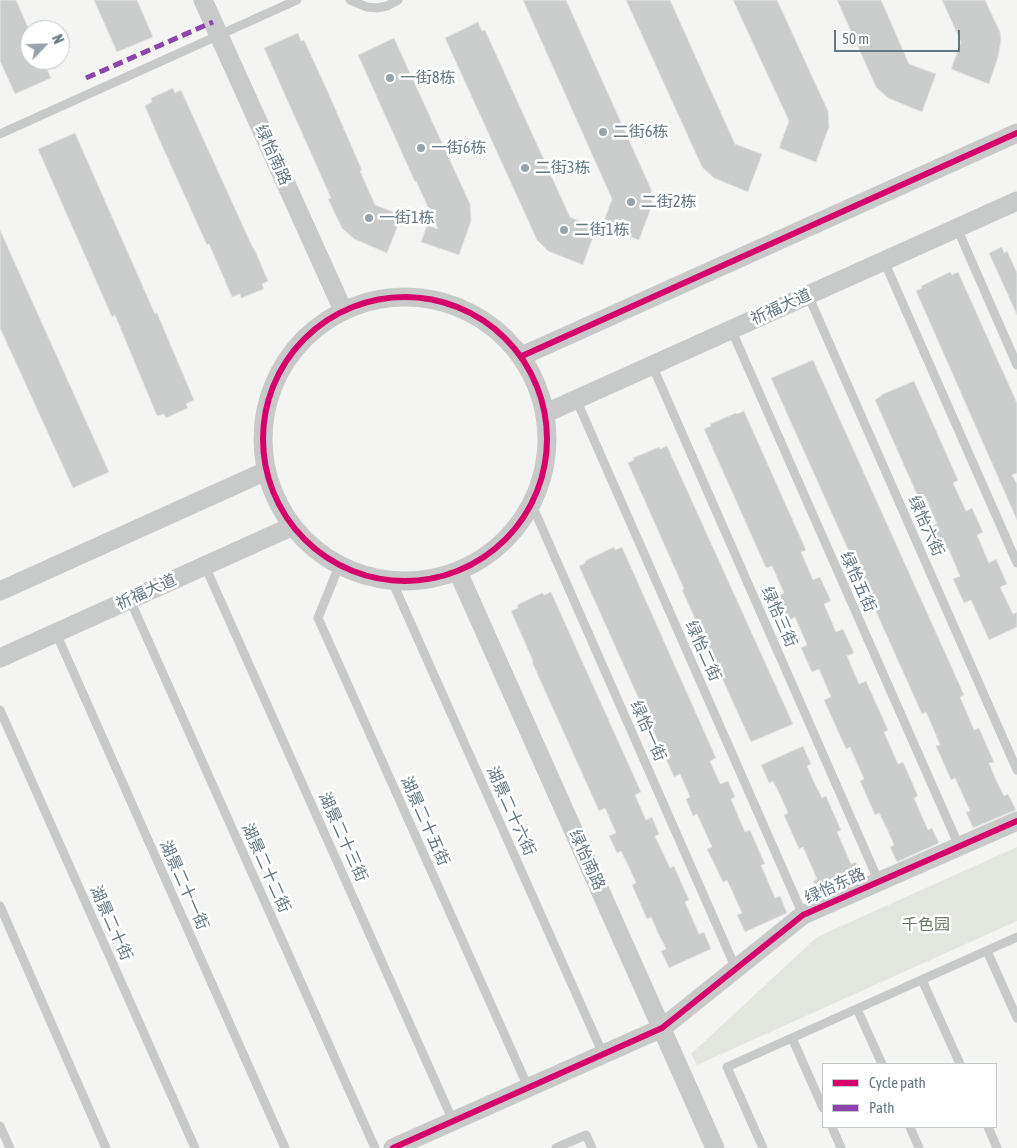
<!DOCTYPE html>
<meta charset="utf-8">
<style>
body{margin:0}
#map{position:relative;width:1017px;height:1148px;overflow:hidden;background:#f4f4f2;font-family:"Asap Condensed",sans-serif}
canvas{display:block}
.legend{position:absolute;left:822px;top:1063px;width:175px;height:65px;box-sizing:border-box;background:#fff;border:1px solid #c1c9cd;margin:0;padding:6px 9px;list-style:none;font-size:15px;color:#637883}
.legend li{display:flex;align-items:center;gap:10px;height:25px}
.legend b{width:25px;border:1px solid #c1c9cd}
.north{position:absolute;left:20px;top:20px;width:50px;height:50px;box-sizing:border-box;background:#fff;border:1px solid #c1c9cd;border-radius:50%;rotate:66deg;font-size:14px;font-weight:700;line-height:20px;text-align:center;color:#637883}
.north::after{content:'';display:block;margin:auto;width:18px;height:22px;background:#96a3aa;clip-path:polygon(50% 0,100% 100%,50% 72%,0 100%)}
.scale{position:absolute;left:834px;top:30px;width:126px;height:22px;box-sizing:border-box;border:2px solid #637883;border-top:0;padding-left:6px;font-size:15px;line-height:18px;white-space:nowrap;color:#637883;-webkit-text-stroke:4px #fff;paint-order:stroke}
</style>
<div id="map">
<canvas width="1017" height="1148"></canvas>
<ul class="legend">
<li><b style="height:6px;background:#d6006c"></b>Cycle path</li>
<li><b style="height:6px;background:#8e44ad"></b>Path</li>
</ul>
<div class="north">N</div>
<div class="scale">50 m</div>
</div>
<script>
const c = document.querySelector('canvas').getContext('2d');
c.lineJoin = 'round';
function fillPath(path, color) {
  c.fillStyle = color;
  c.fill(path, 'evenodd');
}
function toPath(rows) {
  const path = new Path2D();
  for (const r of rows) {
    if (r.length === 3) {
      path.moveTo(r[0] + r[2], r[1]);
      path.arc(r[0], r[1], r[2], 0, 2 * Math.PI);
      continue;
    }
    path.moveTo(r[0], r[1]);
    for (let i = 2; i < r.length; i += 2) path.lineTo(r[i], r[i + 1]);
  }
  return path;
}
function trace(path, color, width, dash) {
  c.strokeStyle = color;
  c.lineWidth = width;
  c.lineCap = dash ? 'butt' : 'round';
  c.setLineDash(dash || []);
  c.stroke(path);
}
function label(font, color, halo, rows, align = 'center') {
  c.font = font + ' "Asap Condensed","Noto Sans SC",sans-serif';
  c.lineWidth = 5;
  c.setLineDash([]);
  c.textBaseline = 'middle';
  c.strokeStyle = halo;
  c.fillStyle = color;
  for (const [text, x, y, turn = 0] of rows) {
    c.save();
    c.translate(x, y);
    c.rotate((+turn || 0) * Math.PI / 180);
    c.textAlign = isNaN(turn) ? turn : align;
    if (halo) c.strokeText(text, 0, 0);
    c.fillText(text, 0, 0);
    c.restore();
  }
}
const green = toPath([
 [1017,847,1017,921,697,1065,691,1054,817,937]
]);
const building = toPath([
 [0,0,16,0,30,32,30,60,43,60,51,78,15,94,0,61,0,0],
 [94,0,137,0,153,37,117,52,94,0],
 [523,0,566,0,651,189,652,205,639,240,602,226,612,199,523,0],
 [626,0,670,0,735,144,762,154,748,192,714,178,702,167,626,0],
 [733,0,777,0,828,111,829,127,816,162,779,148,789,121,733,0],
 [837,0,881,0,909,64,936,74,922,112,888,98,876,87,837,0],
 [942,0,985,0,1000,32,1001,40,998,57,989,84,951,69,961,42,942,0],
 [478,22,482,31,485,30,570,217,596,228,583,265,548,251,537,240,445,38,478,22],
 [298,33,301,41,304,40,327,90,362,170,360,171,375,205,402,215,387,253,354,239,342,228,328,199,331,198,264,48,298,33],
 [394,38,470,204,471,221,459,255,421,242,427,225,438,229,416,181,415,182,358,55,394,38],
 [173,88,175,93,181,90,253,248,254,248,268,281,262,284,264,289,241,298,240,294,232,297,209,244,207,245,159,139,145,106,152,102,151,98,173,88],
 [75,133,155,314,157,313,194,400,186,404,188,408,166,418,164,414,157,416,115,315,112,317,38,149,75,133],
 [0,230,109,472,73,488,0,328,0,230],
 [1002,247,1004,253,1007,251,1017,273,1017,315,989,253,1002,247],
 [950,272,952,275,958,272,1017,403,1017,473,1012,475,1017,484,1017,520,916,291,922,288,921,286,950,272],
 [813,360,952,668,964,695,960,697,967,713,974,730,979,728,994,762,989,763,996,780,1004,796,1008,794,1016,810,973,828,966,812,970,811,955,778,951,780,936,746,940,745,933,728,926,712,922,714,771,378,813,360],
 [914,381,958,480,953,483,966,511,972,508,983,532,977,535,989,563,996,559,1007,584,1000,587,1013,614,1017,612,1017,627,989,640,971,600,964,603,953,579,960,576,948,548,941,551,930,527,937,524,925,496,919,499,875,400,881,396,881,395,914,381],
 [744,411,806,550,801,552,813,580,820,577,831,601,824,604,836,632,843,629,854,653,847,656,859,684,866,681,888,730,884,732,898,764,903,762,918,796,914,798,928,830,932,828,939,843,897,862,890,847,894,845,887,829,879,813,875,815,860,781,864,779,850,747,846,749,824,700,831,697,819,669,812,672,801,648,807,645,795,617,788,621,777,596,784,593,772,566,766,568,704,429,711,426,710,424,736,413,737,414,744,411],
 [667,446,793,724,751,742,682,590,684,589,628,463,634,460,633,458,659,447,660,449,667,446],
 [614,547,615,550,622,547,716,758,710,761,720,784,728,781,735,797,731,799,745,832,750,830,765,864,761,865,775,898,780,896,787,913,745,932,737,915,742,913,727,880,723,882,707,849,712,847,697,814,693,816,686,799,690,797,680,774,674,777,579,566,585,563,585,561,614,547],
 [551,592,641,792,635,795,646,820,652,817,659,834,655,836,670,868,674,866,689,900,685,902,699,934,704,932,711,949,669,968,661,951,666,949,658,933,651,917,647,919,632,885,636,883,629,867,621,851,617,853,609,836,616,833,605,808,599,811,532,662,533,661,511,611,518,608,517,605,542,593,544,595,551,592],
 [803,746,811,764,807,766,814,782,822,798,826,796,841,830,837,832,851,864,856,862,862,877,820,895,813,881,817,879,803,847,799,849,784,815,788,813,781,797,773,781,769,783,761,765,803,746]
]);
const lane = toPath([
 [350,0,367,7,377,8,387,6,398,0],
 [0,134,297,0],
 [957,228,1017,365],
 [884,261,1017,563],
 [808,295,1017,770],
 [731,329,959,846],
 [652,365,879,882],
 [576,399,803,915],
 [532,505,736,969],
 [205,566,453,1121],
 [339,566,318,618,528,1087],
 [392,581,603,1054],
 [130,600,375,1148],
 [56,633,285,1148],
 [0,710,195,1148],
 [0,906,106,1148],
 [987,951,1017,1018],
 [922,980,960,1064],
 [857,1009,882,1064],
 [792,1038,823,1108],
 [0,1126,10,1148],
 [832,1127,841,1148],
 [910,1127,919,1148],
 [988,1127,997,1148],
 [556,1148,586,1135,592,1148],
 [763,1148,727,1067,1017,937]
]);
const street = toPath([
 [203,0,343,310],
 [405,439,142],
 [522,356,1017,133],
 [546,413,1017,201],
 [458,572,715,1148],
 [0,591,266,471],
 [0,658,293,526],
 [393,1148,662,1028,803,915,1017,821]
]);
const quiet = toPath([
 [86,78,213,22]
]);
const cycleway = toPath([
 [405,439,142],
 [522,356,1017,133],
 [393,1148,662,1028,803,915,1017,821]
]);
const markers = [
 [390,78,5,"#96a3aa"],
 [603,132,5,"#96a3aa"],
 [421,148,5,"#96a3aa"],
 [525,168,5,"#96a3aa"],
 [631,202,5,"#96a3aa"],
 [369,218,5,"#96a3aa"],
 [564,230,5,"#96a3aa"]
];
const poiNames = [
 ["一街8栋",400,78],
 ["二街6栋",613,132],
 ["一街6栋",431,148],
 ["二街3栋",535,168],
 ["二街2栋",641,202],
 ["一街1栋",379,218],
 ["二街1栋",574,230]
];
const streetNames = [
 ["绿怡南路",273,155,66],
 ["祈福大道",781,307,-24],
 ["绿怡六街",926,526,66],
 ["绿怡五街",858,582,66],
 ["祈福大道",146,592,-24],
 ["绿怡三街",779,617,66],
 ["绿怡二街",703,651,66],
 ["绿怡一街",648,731,66],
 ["湖景二十六街",511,811,66],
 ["湖景二十五街",425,821,66],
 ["湖景二十三街",343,837,66],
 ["绿怡南路",587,860,66],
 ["湖景二十二街",266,868,66],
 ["湖景二十一街",184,885,66],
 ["绿怡东路",835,886,-24],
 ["湖景二十街",111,923,66]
];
const parkNames = [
 ["千色园",926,925]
];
fillPath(green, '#e3e6df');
fillPath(building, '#cbcdcd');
trace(building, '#e3e3e2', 1);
trace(lane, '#c8caca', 9);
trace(street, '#c8caca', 19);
trace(quiet, '#8e44ad', 5, [10, 5]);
trace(cycleway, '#d6006c', 6);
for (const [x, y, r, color] of markers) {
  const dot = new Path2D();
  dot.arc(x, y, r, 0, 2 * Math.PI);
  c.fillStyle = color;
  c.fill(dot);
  trace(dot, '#fff', 2);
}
label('16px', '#637883', '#fff', poiNames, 'left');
label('16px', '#637883', '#fff', streetNames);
label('16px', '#697a62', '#fff', parkNames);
</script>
